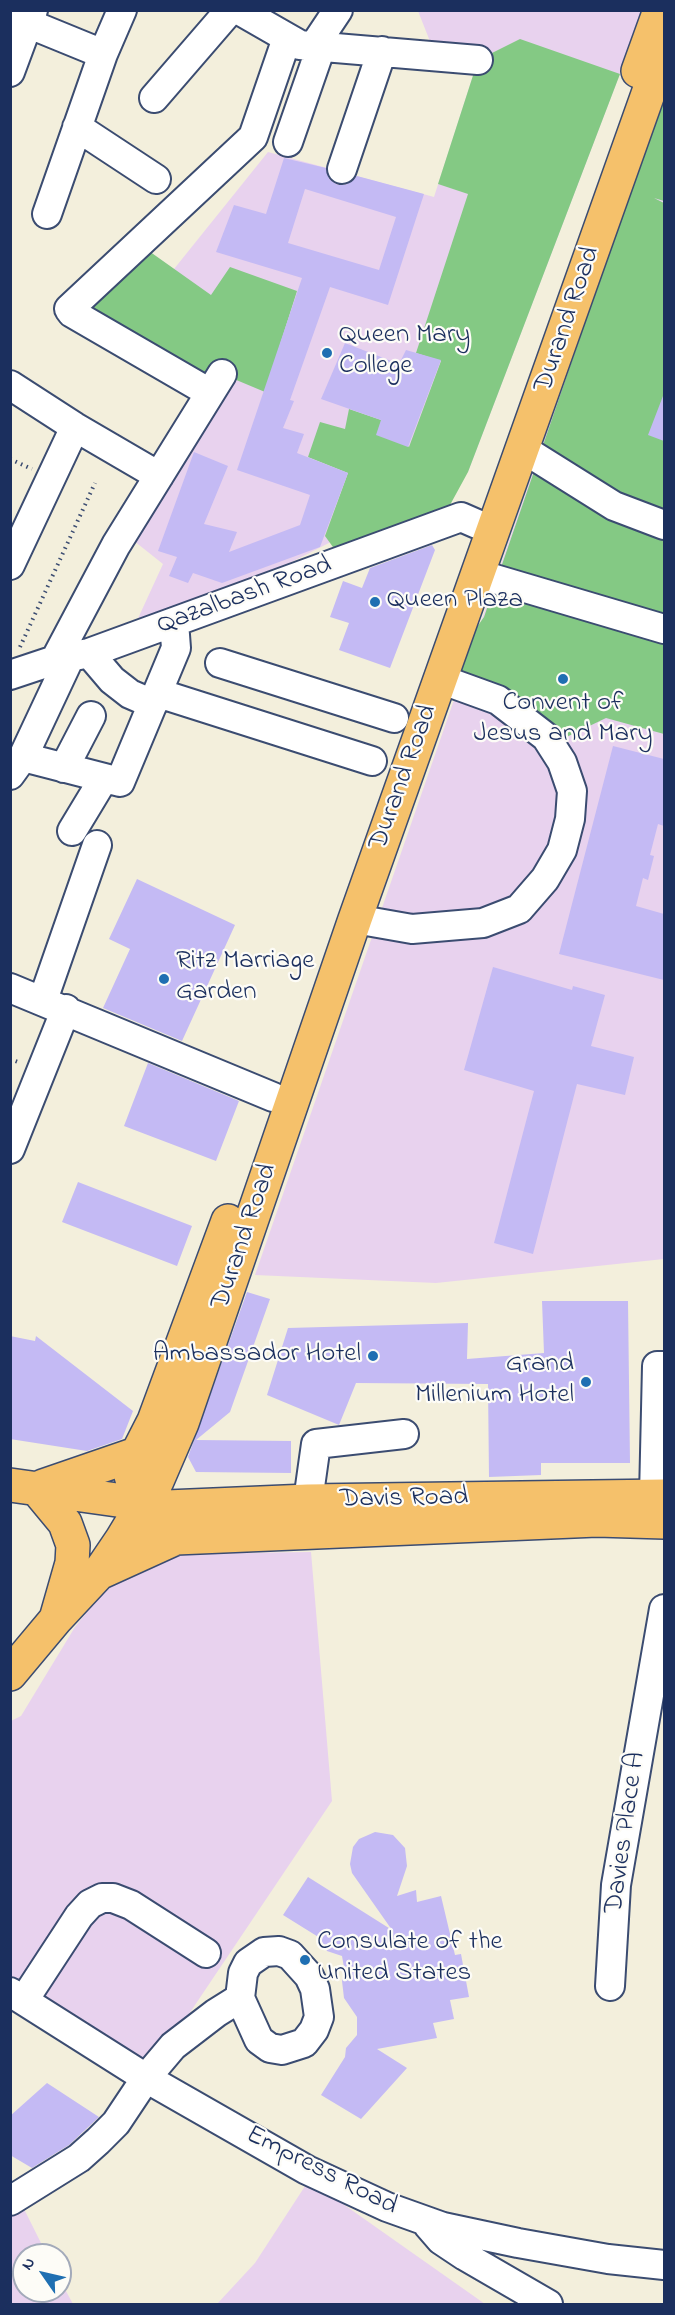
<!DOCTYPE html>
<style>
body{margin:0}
#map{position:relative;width:675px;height:2315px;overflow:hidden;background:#f3efdc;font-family:"Indie Flower",sans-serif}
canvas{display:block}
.frame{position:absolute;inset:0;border:12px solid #1b2f5e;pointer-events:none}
.north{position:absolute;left:12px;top:2243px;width:60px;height:60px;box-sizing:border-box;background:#fdfcf7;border:2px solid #a3aaba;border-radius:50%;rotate:304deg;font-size:16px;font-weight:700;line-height:24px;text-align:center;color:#1b2f5e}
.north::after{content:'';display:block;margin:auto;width:21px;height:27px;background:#1f6fb2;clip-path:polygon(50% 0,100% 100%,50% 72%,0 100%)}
</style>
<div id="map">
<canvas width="675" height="2315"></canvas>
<div class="frame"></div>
<div class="north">N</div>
</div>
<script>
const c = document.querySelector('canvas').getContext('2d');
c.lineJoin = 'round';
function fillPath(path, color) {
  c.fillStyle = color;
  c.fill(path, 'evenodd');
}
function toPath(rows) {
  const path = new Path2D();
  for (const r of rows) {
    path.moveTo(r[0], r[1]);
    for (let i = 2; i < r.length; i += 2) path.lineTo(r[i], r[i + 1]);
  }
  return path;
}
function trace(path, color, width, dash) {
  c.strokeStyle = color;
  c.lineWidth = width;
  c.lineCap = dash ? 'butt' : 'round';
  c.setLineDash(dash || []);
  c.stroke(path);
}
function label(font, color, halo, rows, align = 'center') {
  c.font = font + ' "Indie Flower",sans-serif';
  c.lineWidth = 4.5;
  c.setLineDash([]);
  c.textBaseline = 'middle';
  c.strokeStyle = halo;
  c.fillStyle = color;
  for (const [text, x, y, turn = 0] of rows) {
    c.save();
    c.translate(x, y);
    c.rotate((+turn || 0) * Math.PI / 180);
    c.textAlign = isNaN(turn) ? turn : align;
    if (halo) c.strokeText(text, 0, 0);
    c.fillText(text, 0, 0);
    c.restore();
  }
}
const built = toPath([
 [418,11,644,11,468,472,174,622,129,638,163,564,124,533,209,393,139,244,174,269,268,152,434,197,478,60,435,54],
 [664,93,664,1259,436,1283,255,1275],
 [311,1552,332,1801,146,2078,11,1991,11,1721,21,1716,75,1627,96,1601,130,1568,163,1554],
 [309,2180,485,2304,217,2304,255,2263],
 [18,2197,47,2255,24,2255,24,2291,60,2291,60,2280,73,2304,11,2304,10,2201]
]);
const green = toPath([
 [520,39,620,74,468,472,438,527,343,561,325,536,348,473,308,457,320,422,345,429,349,409,381,420,409,447,441,361,416,353,468,194,438,184,478,60],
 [664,93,664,201,654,198,664,203,664,734,606,718,552,744,440,679,484,617],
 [139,244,211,295,230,267,297,291,265,392,222,374,210,393,73,303]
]);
const building = toPath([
 [284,158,326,168,329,179,337,185,346,185,357,176,424,194,388,305,330,287,290,400,294,401,283,428,304,434,297,453,348,473,320,547,222,583,193,573,188,583,169,576,177,557,158,551,194,452,228,466,204,524,237,532,229,552,300,525,310,495,237,470,302,278,216,252,234,205,266,214],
 [305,189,396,217,379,270,288,243],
 [345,343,399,364,406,350,441,360,408,447,376,435,381,420,321,399],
 [663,396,664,396,664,441,648,435],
 [432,545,435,550,390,668,339,650,349,623,330,617,343,581,362,588,370,568],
 [613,746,664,759,664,826,658,824,650,855,654,856,648,880,643,878,636,906,664,914,664,980,559,954],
 [137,879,235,925,182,1041,103,1008,130,949,109,939],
 [493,967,572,990,573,986,605,995,591,1046,634,1057,625,1095,577,1084,533,1254,494,1243,534,1091,464,1070],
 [148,1063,239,1101,216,1161,124,1126],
 [78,1182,192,1226,177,1266,62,1222],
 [247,1292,270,1299,230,1412,196,1440,291,1441,291,1473,196,1472,188,1457],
 [542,1301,628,1301,630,1463,541,1463,541,1475,489,1477,488,1384,356,1383,339,1425,267,1395,288,1328,468,1323,467,1359,544,1353],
 [10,1336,35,1341,36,1336,133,1411,122,1439,87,1451,10,1439],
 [375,1832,393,1835,405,1848,407,1866,397,1896,416,1890,417,1902,441,1896,455,1955,461,1954,469,1997,450,2000,454,2019,433,2023,437,2038,377,2049,407,2068,361,2119,321,2095,345,2057,346,2048,357,2035,357,2017,344,1998,342,1981,345,1973,342,1956,327,1951,320,1938,283,1915,308,1877,392,1930,352,1873,350,1864,353,1847,359,1839],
 [47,2083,99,2117,69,2145,32,2168,10,2155,10,2116]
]);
const path = toPath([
 [10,459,32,469],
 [20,647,95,483],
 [10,1059,21,1063]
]);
const minor = toPath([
 [239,10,300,45,478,60],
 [10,16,103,54],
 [314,46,338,10],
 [10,72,33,10],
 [154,98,230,10],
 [77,127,156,179],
 [288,142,321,47],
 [342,169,382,51],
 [47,214,103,54,122,10],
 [10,385,75,427,159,476],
 [210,393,72,313,69,309,253,137,287,38],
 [523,449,614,506,664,525],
 [10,565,75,427],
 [478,574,664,629],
 [89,653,112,680,130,694,153,704],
 [55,660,116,545,222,374],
 [220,663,394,718],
 [10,675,55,660,89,653,461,517,477,524],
 [158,693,372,761],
 [23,757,120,782,176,648,174,622],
 [64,768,91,716],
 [10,775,23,757,70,657],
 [72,831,104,778],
 [355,919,412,929,483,923,519,909,545,879,562,850,570,819,572,791,562,762,546,737,498,700,440,679],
 [10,988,273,1097],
 [43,1000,97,845],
 [10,1149,66,1009],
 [654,1496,657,1366,664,1366],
 [308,1501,316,1444,404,1434],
 [279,1951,290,1955,309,1976,315,1989,319,2017,314,2030,304,2043,282,2050,270,2048,259,2040,240,1998,243,1973,248,1963,264,1952,279,1951],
 [610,1986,616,1885,664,1609],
 [10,1992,146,2078,307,2170,387,2207,443,2227,518,2243,608,2259,664,2265],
 [24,2000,79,1916,90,1904,102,1898,113,1898,131,1905,206,1953],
 [10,2201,79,2158,98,2141,116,2123,146,2078,173,2046,216,2013,240,1998],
 [428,2225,441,2240,465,2256,548,2304]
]);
const major = toPath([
 [638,71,660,10],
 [10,1485,167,1507,308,1501,664,1496],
 [43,1486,136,1454],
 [176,1538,151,1523,131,1476,131,1466,154,1421,228,1221],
 [99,1573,176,1538,597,1520,664,1522],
 [56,1619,99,1573,122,1539,157,1481,182,1423,355,919,664,49],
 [10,1674,56,1619,72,1563,73,1545,65,1523,36,1488]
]);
const markers = [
 [327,353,6,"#1f6fb2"],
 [375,602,6,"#1f6fb2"],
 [563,679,6,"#1f6fb2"],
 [164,979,6,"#1f6fb2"],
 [373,1356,6,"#1f6fb2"],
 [586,1382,6,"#1f6fb2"],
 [305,1960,6,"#1f6fb2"]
];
const streetNames = [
 ["Durand Road",569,320,-71],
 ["Qazalbash Road",245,597,-20],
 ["Durand Road",405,778,-70],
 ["Durand Road",246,1237,-71],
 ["Davis Road",404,1500,-1],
 ["Davies Place A",627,1833,-82],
 ["Empress Road",321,2172,27]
];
const poiNames = [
 ["Queen Mary",339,337],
 ["College",339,368],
 ["Queen Plaza",387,602],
 ["Convent of",563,705,"center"],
 ["Jesus and Mary",563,736,"center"],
 ["Ritz Marriage",176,963],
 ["Garden",176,994],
 ["Ambassador Hotel",361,1356,"right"],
 ["Grand",574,1366,"right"],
 ["Millenium Hotel",574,1397,"right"],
 ["Consulate of the",317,1944],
 ["United States",317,1975]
];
fillPath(built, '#e8d2ee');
fillPath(green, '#84c984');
fillPath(building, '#c4baf4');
trace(minor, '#3b4c71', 32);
trace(major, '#3b4c71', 36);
trace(path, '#3b4c71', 4, [1.5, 4.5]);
trace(minor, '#fff', 28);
trace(major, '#f5c16b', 33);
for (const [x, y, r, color] of markers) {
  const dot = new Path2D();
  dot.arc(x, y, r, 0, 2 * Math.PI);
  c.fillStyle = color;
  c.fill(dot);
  trace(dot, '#fdfcf7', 2);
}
label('27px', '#1b2f5e', '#fdfcf7', streetNames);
label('27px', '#1b2f5e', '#fdfcf7', poiNames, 'left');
</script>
